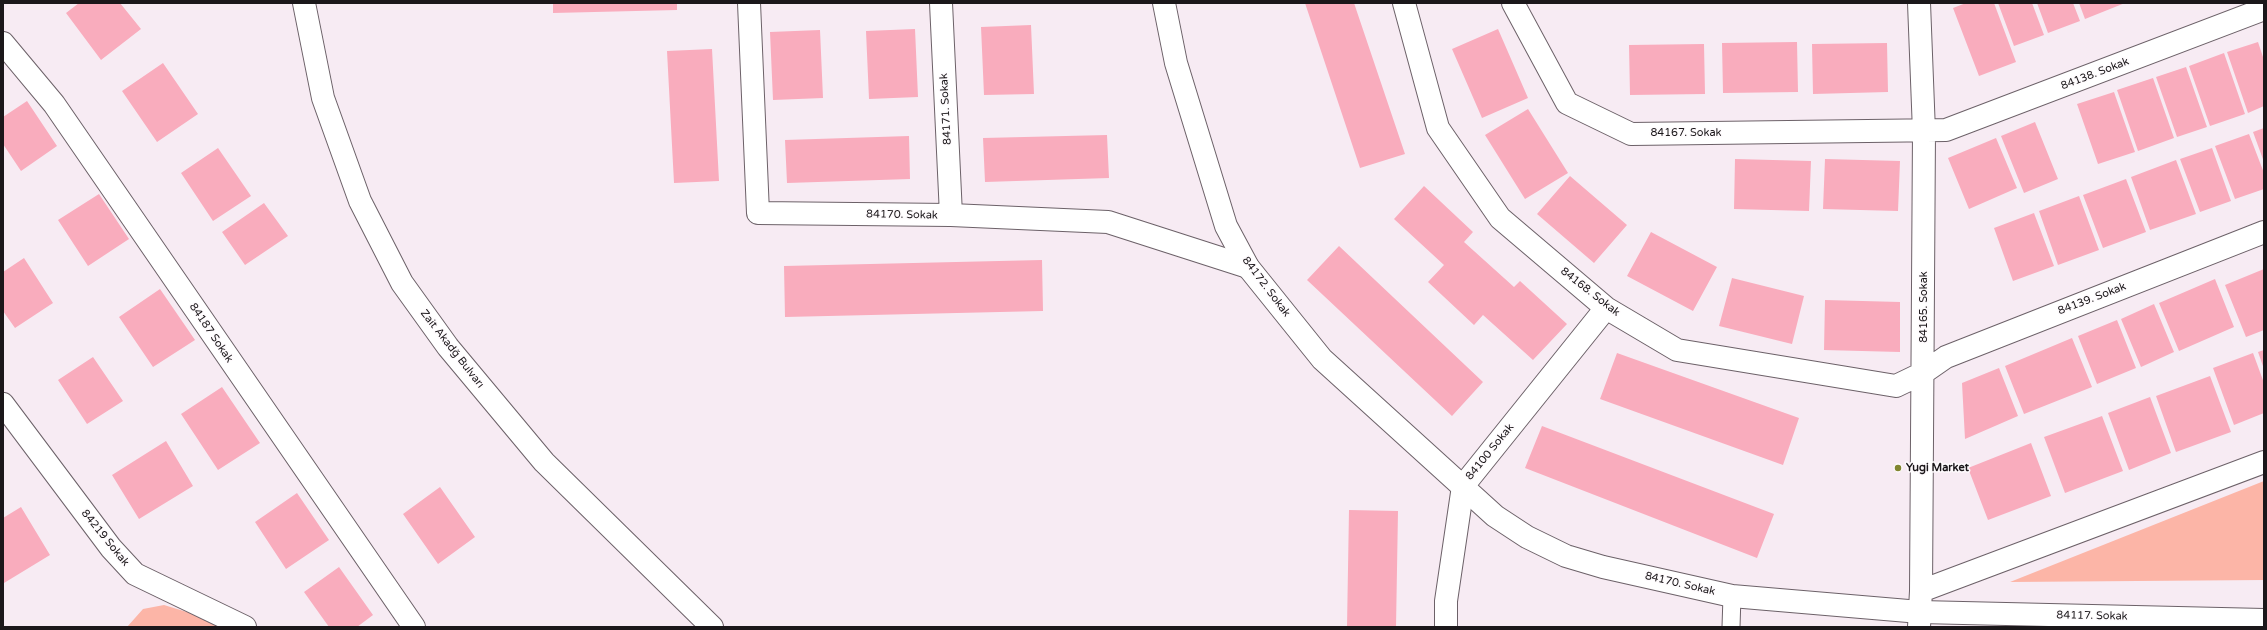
<!DOCTYPE html>
<meta charset="utf-8">
<style>
body{margin:0}
#map{position:relative;width:2267px;height:630px;overflow:hidden;background:#f7ebf3;font-family:"Varela Round",sans-serif}
canvas{display:block}
.frame{position:absolute;inset:0;border:4px solid #1b171a;pointer-events:none}
</style>
<div id="map">
<canvas width="2267" height="630"></canvas>
<div class="frame"></div>
</div>
<script>
const c = document.querySelector('canvas').getContext('2d');
c.lineJoin = 'round';
function fillPath(path, color) {
  c.fillStyle = color;
  c.fill(path, 'evenodd');
}
function toPath(rows) {
  const path = new Path2D();
  for (const r of rows) {
    path.moveTo(r[0], r[1]);
    for (let i = 2; i < r.length; i += 2) path.lineTo(r[i], r[i + 1]);
  }
  return path;
}
function trace(path, color, width, dash) {
  c.strokeStyle = color;
  c.lineWidth = width;
  c.lineCap = dash ? 'butt' : 'round';
  c.setLineDash(dash || []);
  c.stroke(path);
}
function label(font, color, halo, rows, align = 'center') {
  c.font = font + ' "Varela Round",sans-serif';
  c.lineWidth = 3;
  c.setLineDash([]);
  c.textBaseline = 'middle';
  c.strokeStyle = halo;
  c.fillStyle = color;
  for (const [text, x, y, turn = 0] of rows) {
    c.save();
    c.translate(x, y);
    c.rotate((+turn || 0) * Math.PI / 180);
    c.textAlign = isNaN(turn) ? turn : align;
    if (halo) c.strokeText(text, 0, 0);
    c.fillText(text, 0, 0);
    c.restore();
  }
}
const green = toPath([
 [2264,481,2264,580,2010,582],
 [164,605,223,623,226,627,127,627,143,609]
]);
const building = toPath([
 [79,3,120,3,141,29,101,60,66,13],
 [553,3,677,3,677,10,553,13],
 [1305,3,1354,3,1405,154,1360,168],
 [1966,3,1994,3,2016,62,1979,76,1953,8],
 [1998,3,2032,3,2044,35,2014,46],
 [2037,3,2073,3,2080,21,2048,33],
 [2079,3,2125,3,2085,19],
 [1031,25,1034,94,984,95,981,27],
 [915,29,918,97,869,99,866,31],
 [1498,29,1528,98,1482,118,1452,49],
 [820,30,823,98,773,100,770,32],
 [1797,42,1798,92,1723,93,1722,43],
 [2258,42,2264,60,2264,106,2248,113,2227,52],
 [1887,43,1888,92,1813,94,1812,44],
 [1704,44,1705,94,1630,95,1629,45],
 [712,49,719,181,674,183,667,51],
 [2224,53,2245,114,2210,126,2189,66],
 [163,63,198,114,157,142,122,91],
 [2186,67,2207,127,2177,137,2156,77],
 [2153,78,2174,138,2138,151,2117,90],
 [2114,92,2135,152,2098,164,2077,104],
 [27,101,57,146,21,171,3,144,3,117],
 [1528,109,1568,173,1525,199,1485,135],
 [2035,122,2058,179,2024,193,2001,136],
 [2264,128,2264,162,2253,132],
 [2249,134,2264,173,2264,189,2235,199,2215,146],
 [1107,135,1109,178,985,182,983,138],
 [909,136,910,179,787,183,785,140],
 [1996,138,2017,188,1969,209,1948,158],
 [218,148,251,196,213,221,181,173],
 [2212,148,2231,201,2200,212,2180,159],
 [1735,159,1811,161,1809,211,1734,209],
 [1825,159,1900,161,1898,211,1823,209],
 [2176,160,2196,214,2150,230,2131,177],
 [1570,176,1627,225,1594,263,1537,214],
 [2126,179,2146,232,2103,248,2083,195],
 [1424,186,1473,232,1464,242,1514,287,1520,281,1567,324,1533,360,1483,315,1474,325,1428,282,1444,265,1394,219],
 [99,194,129,239,88,266,58,220],
 [2079,196,2099,250,2058,265,2039,211],
 [264,203,288,236,245,265,222,232],
 [2034,213,2054,266,2013,281,1994,228],
 [1651,232,1717,267,1693,311,1627,276],
 [1339,246,1483,382,1452,416,1307,280],
 [24,258,53,303,15,328,3,311,3,272],
 [1042,260,1043,311,785,317,784,266],
 [2264,269,2264,330,2246,337,2225,285],
 [1732,278,1804,296,1792,344,1719,326],
 [2215,279,2234,327,2179,351,2159,303],
 [160,289,195,340,153,367,119,317],
 [1825,300,1900,302,1900,352,1824,350],
 [2154,304,2174,352,2141,367,2121,319],
 [2117,320,2136,368,2097,384,2078,336],
 [2072,338,2092,387,2024,414,2005,366],
 [2264,350,2264,369,2258,352],
 [1617,353,1799,418,1783,465,1600,399],
 [2253,353,2264,383,2264,413,2234,425,2213,368],
 [93,357,123,401,87,424,58,380],
 [1999,368,2018,416,1965,439,1962,383],
 [2210,376,2231,432,2176,452,2156,396],
 [222,387,260,443,218,470,181,414],
 [2150,397,2171,453,2129,470,2108,413],
 [2102,416,2123,471,2065,493,2044,437],
 [1542,426,1774,514,1757,558,1525,468],
 [166,441,193,486,139,519,112,475],
 [2031,443,2051,496,1988,520,1968,468],
 [440,487,475,537,438,564,403,514],
 [297,493,329,540,286,569,255,522],
 [21,507,50,555,4,583,3,518],
 [1349,510,1398,511,1396,627,1347,627],
 [339,567,373,615,357,627,329,627,304,592]
]);
const lane = toPath([
 [1731,627,1732,596]
]);
const street = toPath([
 [749,3,758,213,951,215,1108,222,1248,267],
 [941,3,951,215],
 [1404,3,1438,128,1500,218,1606,308,1677,350,1896,386,1923,373,1946,357,2264,232],
 [1513,3,1567,103,1631,134,1946,130,2264,9],
 [3,43,54,104,414,627],
 [3,404,111,548,135,574,245,627],
 [1921,591,2264,462],
 [1446,627,1446,601,1463,486,1606,308],
 [1919,627,1921,591,1924,132,1919,3]
]);
const secondary = toPath([
 [304,3,323,98,360,201,402,283,448,347,544,462,712,627],
 [1164,3,1176,63,1226,226,1248,267,1322,359,1495,516,1527,537,1566,556,1603,567,1732,596,1920,612,2264,620]
]);
const markers = [
 [1898,468,4,"#81852f"]
];
const streetNames = [
 ["84138. Sokak",2095,74,-21],
 ["84171. Sokak",946,109,-93],
 ["84167. Sokak",1686,133],
 ["84170. Sokak",902,215,1],
 ["84172. Sokak",1266,287,53],
 ["84168. Sokak",1590,292,38],
 ["84139. Sokak",2092,299,-21],
 ["84165. Sokak",1924,307,-90],
 ["84187 Sokak",211,333,56],
 ["Zait Akadğ Bulvarı",452,349,52],
 ["84100 Sokak",1490,452,-51],
 ["84219 Sokak",105,538,51],
 ["84170. Sokak",1680,584,13],
 ["84117. Sokak",2092,616,1]
];
const poiNames = [
 ["Yugi Market",1906,468]
];
fillPath(green, '#fcb5a7');
fillPath(building, '#f9acbd');
trace(lane, '#6c6168', 19);
trace(street, '#6c6168', 24);
trace(secondary, '#6c6168', 24);
trace(lane, '#fff', 17);
trace(street, '#fff', 22);
trace(secondary, '#fff', 22);
for (const [x, y, r, color] of markers) {
  const dot = new Path2D();
  dot.arc(x, y, r, 0, 2 * Math.PI);
  c.fillStyle = color;
  c.fill(dot);
  trace(dot, '#fefbfd', 1.5);
}
label('11px', '#1b171a', '#fefbfd', streetNames);
label('bold 11px', '#1b171a', '#fefbfd', poiNames, 'left');
</script>
